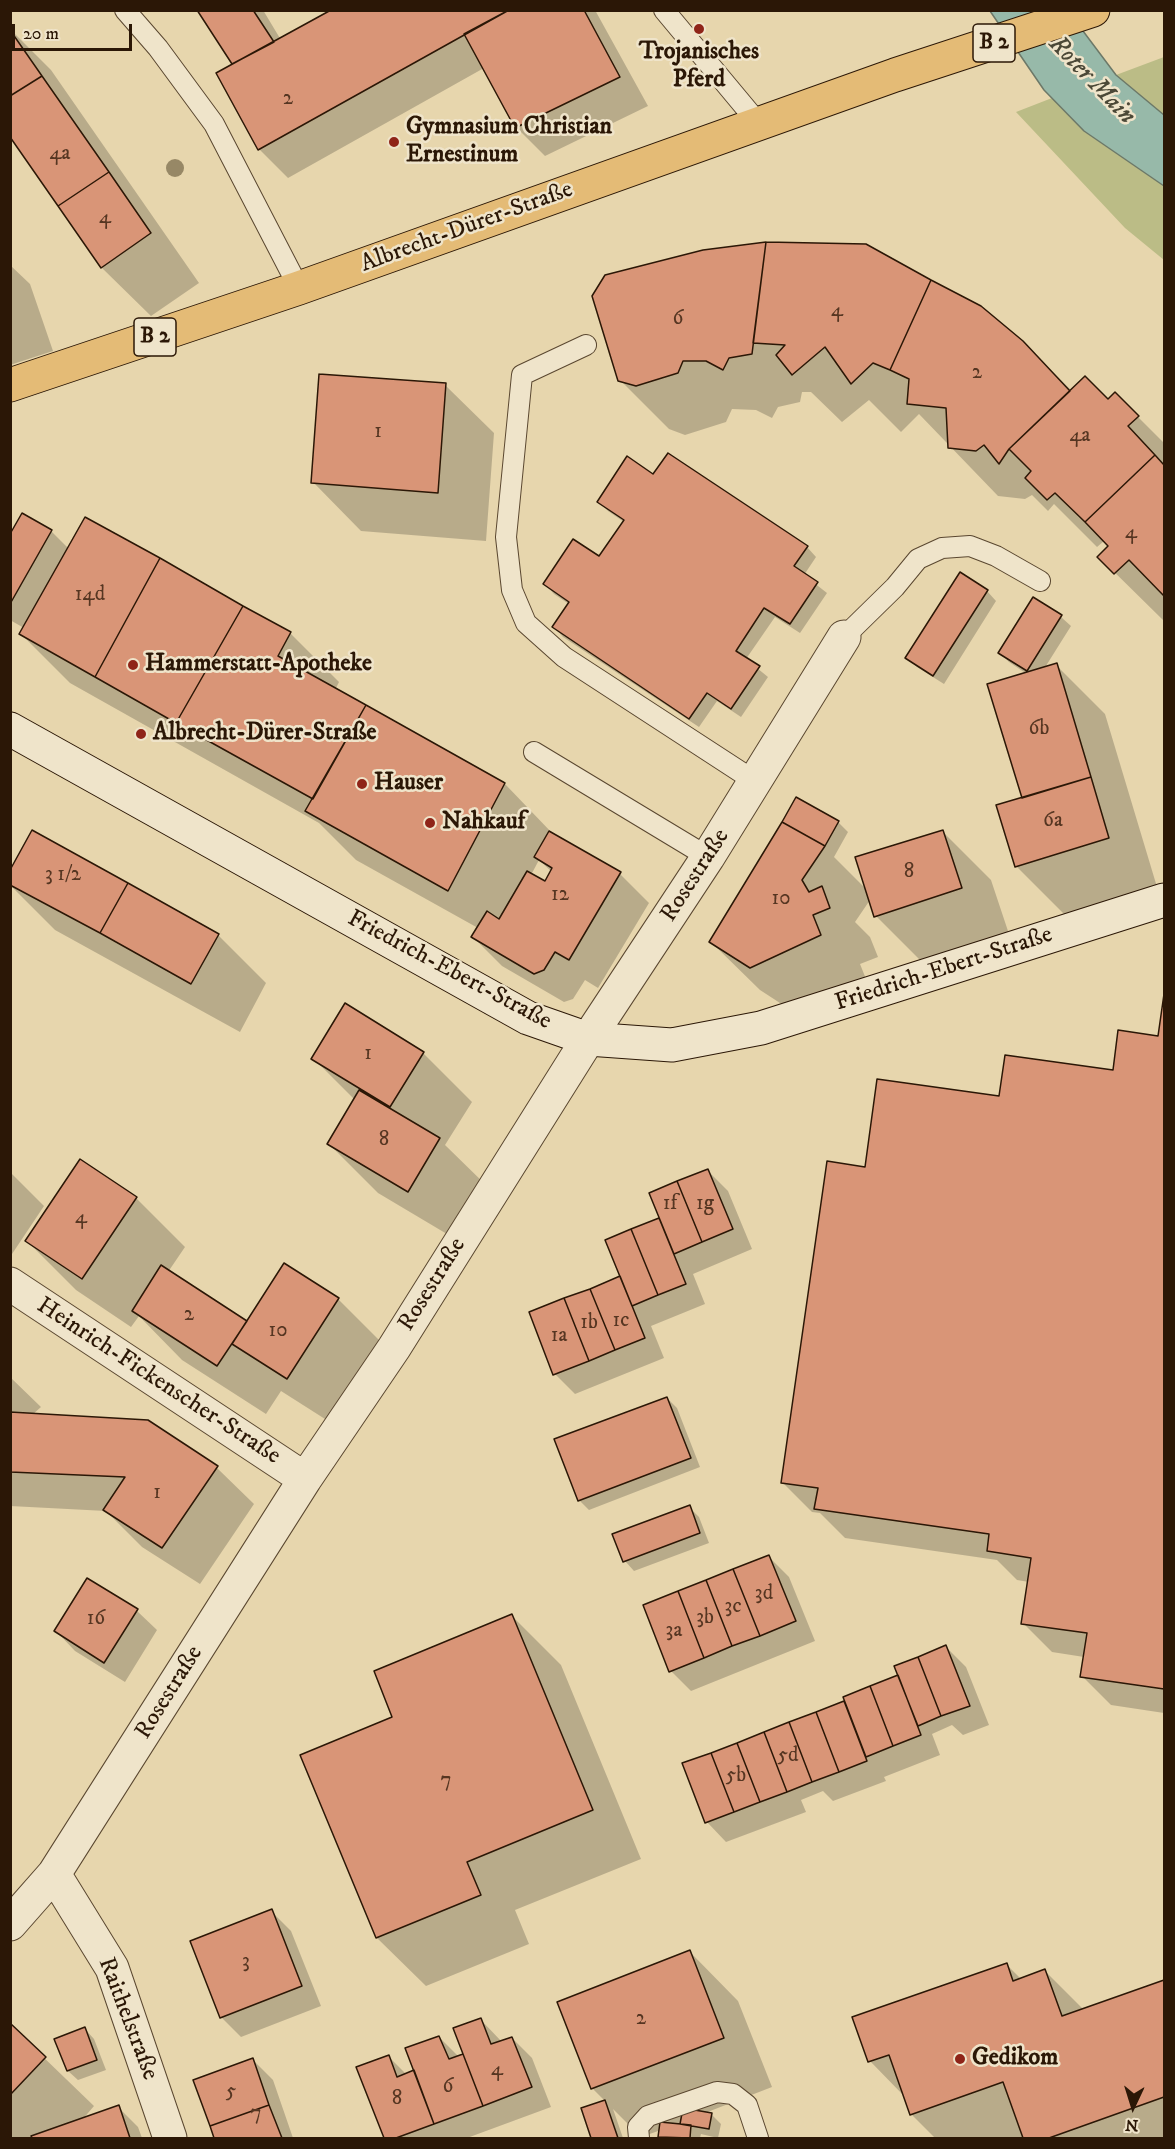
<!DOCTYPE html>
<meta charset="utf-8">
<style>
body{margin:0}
#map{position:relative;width:1175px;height:2149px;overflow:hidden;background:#e7d6ad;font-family:"IM FELL DW Pica",serif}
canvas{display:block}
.frame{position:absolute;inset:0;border:12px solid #2b1706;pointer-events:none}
.north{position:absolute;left:1103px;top:2077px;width:60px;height:60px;-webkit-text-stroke:4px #efe4ca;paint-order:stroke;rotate:184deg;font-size:16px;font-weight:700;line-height:24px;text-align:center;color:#2b1706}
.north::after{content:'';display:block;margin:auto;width:21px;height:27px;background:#2b1706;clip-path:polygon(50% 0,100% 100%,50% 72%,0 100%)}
.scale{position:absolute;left:12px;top:24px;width:120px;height:27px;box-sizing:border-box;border:3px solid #2b1706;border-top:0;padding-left:8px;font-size:18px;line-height:21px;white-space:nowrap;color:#2b1706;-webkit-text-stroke:4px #efe4ca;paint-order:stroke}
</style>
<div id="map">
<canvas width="1175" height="2149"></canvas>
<div class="frame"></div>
<div class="north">N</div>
<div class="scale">20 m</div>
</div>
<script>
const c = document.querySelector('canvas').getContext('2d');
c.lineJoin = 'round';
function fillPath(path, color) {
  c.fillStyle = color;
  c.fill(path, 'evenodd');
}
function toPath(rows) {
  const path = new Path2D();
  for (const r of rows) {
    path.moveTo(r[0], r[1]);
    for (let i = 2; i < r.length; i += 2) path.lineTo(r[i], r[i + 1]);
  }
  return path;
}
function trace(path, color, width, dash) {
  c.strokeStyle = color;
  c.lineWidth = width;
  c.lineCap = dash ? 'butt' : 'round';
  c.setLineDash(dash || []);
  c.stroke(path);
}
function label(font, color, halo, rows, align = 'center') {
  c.font = font + ' "IM FELL DW Pica",serif';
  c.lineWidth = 5;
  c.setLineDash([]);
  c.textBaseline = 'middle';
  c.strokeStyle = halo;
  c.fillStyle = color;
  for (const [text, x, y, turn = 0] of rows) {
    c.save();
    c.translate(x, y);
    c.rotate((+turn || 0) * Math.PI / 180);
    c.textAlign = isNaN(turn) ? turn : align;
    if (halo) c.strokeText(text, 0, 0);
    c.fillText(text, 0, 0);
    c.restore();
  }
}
const green = toPath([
 [1164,57,1164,115,1116,75],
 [1052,98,1084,131,1164,186,1164,260,1125,228,1016,112]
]);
const water = toPath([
 [990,11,1068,11,1116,75,1164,115,1164,186,1084,131,1044,90,990,11]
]);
const shadow = toPath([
 [199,10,263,10,281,40,334,10,595,10,648,106,545,156,516,127,484,68,288,178,259,149,235,65],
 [10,29,51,70,199,283,151,316,102,268,10,135],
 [10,265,30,284,53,351,10,365],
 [594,296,1022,342,1072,391,1108,401,1115,394,1164,443,1164,621,1099,557,1110,546,1104,541,1097,547,1054,504,1048,511,1032,495,1025,499,998,496,919,414,901,432,869,400,842,422,811,392,802,392,800,402,778,407,772,418,756,410,732,409,726,422,685,435,669,429,620,380],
 [445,385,494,433,486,541,361,531,313,482],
 [654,476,807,547,816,557,804,575,827,593,800,633,775,617,746,659,768,677,741,717,717,701,699,727,563,637,554,627,569,604,554,594,545,584,600,558,624,522,608,511,598,501],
 [86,519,290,633,339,682,335,690,505,784,553,834,620,874,649,903,598,988,585,980,573,999,564,1002,502,966,473,937,478,928,356,860,319,823,70,683,21,634,24,628,10,620,10,537,51,531,69,549],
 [539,860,552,872,545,883,531,875],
 [987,591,996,601,944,684,917,667,907,658],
 [1034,600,1061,617,1071,626,1044,669,1056,665,1105,714,1157,887,1065,915,1016,866,1023,799,1027,674,1009,662,1000,653],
 [797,799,838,822,848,832,834,857,868,891,942,831,991,880,1010,937,925,965,876,916,870,900,855,922,870,937,878,957,860,964,868,984,800,1016,760,990,711,942],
 [10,873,218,935,266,983,240,1032,55,930,10,885],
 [1164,1001,1164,1713,1111,1705,1082,1676,1084,1657,1052,1652,1023,1623,1029,1582,1017,1580,997,1560,845,1538,820,1513,812,1512,783,1483,866,1168,1000,1098,1114,1072,1159,1038],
 [346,1005,423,1053,472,1102,445,1145,488,1187,457,1240,378,1193,329,1144,355,1100,313,1058],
 [708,1171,728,1191,752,1249,693,1274,705,1304,651,1326,664,1358,575,1394,555,1374,531,1313,622,1277,607,1241,661,1219],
 [10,1172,44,1206,12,1254,10,1252],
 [136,1198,185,1247,168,1272,247,1323,338,1299,387,1348,336,1426,281,1391,266,1414,182,1360,139,1316,131,1327,76,1290,27,1241],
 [10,1377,41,1407,32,1415,217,1468,254,1504,200,1584,142,1547,106,1511,10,1506],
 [667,1398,677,1408,700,1467,589,1510,579,1500],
 [689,1507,699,1517,709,1543,634,1571,625,1561],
 [769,1557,789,1577,815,1641,691,1691,671,1671],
 [88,1580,137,1611,157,1630,125,1682,75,1651,56,1631],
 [512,1616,561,1665,641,1859,515,1910,529,1944,426,1986,377,1938,302,1755,394,1718],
 [946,1647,966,1667,989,1725,963,1735,952,1725,932,1734,940,1755,884,1777,886,1781,833,1801,823,1791,801,1800,806,1812,726,1842,707,1822,791,1723,846,1702,898,1677],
 [271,1911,291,1931,321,2006,241,2037,221,2017],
 [690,1952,738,2001,772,2087,705,2113,711,2114,721,2124,718,2138,701,2134,700,2138,662,2138,660,2136,661,2130,641,2137,613,2109,623,2138,593,2138,583,2109,606,2102,593,2089,559,2003],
 [1006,1964,1022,1980,1045,1971,1084,2010,1164,1982,1164,2138,935,2138,911,2114,905,2097,870,2061],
 [481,2020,502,2042,512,2038,532,2058,551,2107,467,2138,386,2138,358,2068,388,2056,407,2075,416,2071,439,2037,459,2057,465,2055],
 [10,2025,94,2106,82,2120,118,2107,138,2127,142,2138,10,2138],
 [85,2029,94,2039,106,2070,78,2080,68,2071],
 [253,2060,273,2080,293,2138,216,2138,195,2081]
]);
const building = toPath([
 [197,10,253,10,274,42,232,64,197,10],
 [331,10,509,10,258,150,216,73,331,10],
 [509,10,584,10,620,77,515,128,464,34,509,10],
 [10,30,42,76,10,96,10,30],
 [42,76,109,172,58,206,10,137,10,96,42,76],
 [109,172,151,233,101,268,58,206,109,172],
 [766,242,866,244,931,280,890,370,873,363,851,384,825,347,792,375,776,355,785,345,753,343,766,242],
 [766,242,752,354,729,358,723,370,706,361,683,361,678,373,636,386,618,381,592,296,605,275,703,250,766,242],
 [931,280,981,306,1023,341,1070,391,1009,449,999,464,984,445,976,451,948,448,946,408,907,404,909,379,890,370,931,280],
 [319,374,446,383,438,493,311,483,319,374],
 [1085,376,1108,399,1115,392,1139,416,1128,426,1155,455,1085,522,1055,493,1047,500,1025,478,1031,471,1009,449,1085,376],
 [668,453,808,546,794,566,818,582,790,624,764,608,736,651,760,666,731,709,707,693,689,719,552,627,569,602,543,584,573,539,599,556,624,520,597,502,627,456,653,474,668,453],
 [1155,455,1164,465,1164,596,1129,560,1114,574,1097,557,1108,546,1085,522,1155,455],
 [22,513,52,530,10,604,10,534,22,513],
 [85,517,160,558,95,677,19,634,85,517],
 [160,558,243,606,176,723,95,677,160,558],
 [960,572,988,590,933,676,905,658,960,572],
 [1033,597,1062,615,1027,671,998,653,1033,597],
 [243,606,291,632,278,656,366,705,313,799,176,723,243,606],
 [1057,663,1091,777,1022,798,987,684,1057,663],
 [366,705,505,783,448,891,305,811,366,705],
 [1091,777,1109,838,1015,867,996,805,1091,777],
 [796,797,839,821,825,846,782,822,796,797],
 [782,822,825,846,802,880,809,892,822,886,830,908,813,915,821,935,750,968,709,942,782,822],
 [32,830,128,883,100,933,10,885,10,870,32,830],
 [943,830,962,888,874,917,855,857,943,830],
 [549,831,621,872,569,960,555,952,544,970,534,974,471,937,487,911,499,919,527,871,545,881,552,868,534,857,549,831],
 [128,883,219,934,191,984,100,933,128,883],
 [1164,994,1164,1689,1080,1677,1087,1633,1021,1624,1031,1558,987,1551,989,1534,814,1509,818,1488,781,1483,827,1161,865,1167,877,1079,999,1096,1005,1055,1113,1070,1118,1030,1158,1036,1164,994],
 [345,1003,424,1052,390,1107,311,1059,345,1003],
 [359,1090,440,1138,408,1192,327,1144,359,1090],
 [80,1159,137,1197,82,1279,25,1241,80,1159],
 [708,1169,733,1229,702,1242,677,1181,708,1169],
 [677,1181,702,1242,674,1254,649,1193,677,1181],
 [659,1218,686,1284,658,1295,631,1229,659,1218],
 [631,1229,658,1295,632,1306,605,1240,631,1229],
 [284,1263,339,1298,287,1379,232,1344,284,1263],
 [161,1265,247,1321,217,1366,132,1311,161,1265],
 [620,1276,645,1338,615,1350,590,1289,620,1276],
 [590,1289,615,1350,589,1361,564,1298,590,1289],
 [564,1298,589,1361,553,1375,529,1312,564,1298],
 [667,1397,691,1458,578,1501,554,1439,667,1397],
 [10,1412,148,1420,218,1466,162,1548,103,1510,125,1477,10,1472,10,1412],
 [690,1505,700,1533,623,1562,612,1534,690,1505],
 [769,1555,796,1621,760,1636,733,1569,769,1555],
 [733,1569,760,1636,732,1646,706,1580,733,1569],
 [87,1578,138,1609,104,1663,54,1631,87,1578],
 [706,1580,732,1646,704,1658,678,1591,706,1580],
 [678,1591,704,1658,669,1672,643,1605,678,1591],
 [512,1614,593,1810,467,1862,481,1895,376,1938,300,1755,392,1717,374,1671,512,1614],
 [946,1645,970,1706,941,1716,918,1657,946,1645],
 [918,1657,941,1716,918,1726,894,1666,918,1657],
 [898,1675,921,1735,893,1746,870,1686,898,1675],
 [870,1686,893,1746,866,1757,843,1697,870,1686],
 [844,1701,867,1761,839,1772,816,1712,844,1701],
 [816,1712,839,1772,812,1782,789,1722,816,1712],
 [789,1722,812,1782,787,1792,764,1732,789,1722],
 [764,1732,787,1792,760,1802,737,1743,764,1732],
 [737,1743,760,1802,734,1812,711,1753,737,1743],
 [711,1753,734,1812,705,1823,682,1763,711,1753],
 [272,1909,302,1986,220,2018,190,1941,272,1909],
 [690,1950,724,2038,591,2089,557,2002,690,1950],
 [1007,1963,1013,1981,1045,1969,1062,2016,1164,1980,1164,2097,1049,2138,1023,2138,1003,2082,910,2115,889,2055,868,2062,852,2017,1007,1963],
 [481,2018,491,2044,512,2037,532,2087,483,2106,453,2028,481,2018],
 [10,2023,46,2057,10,2095,10,2023],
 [85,2027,97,2060,67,2071,54,2039,85,2027],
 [439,2036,449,2059,463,2054,483,2106,434,2124,405,2048,439,2036],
 [389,2055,397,2077,414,2070,434,2124,396,2138,384,2138,356,2067,389,2055],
 [253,2058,269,2105,210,2126,193,2080,253,2058],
 [605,2100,618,2138,591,2138,581,2108,605,2100],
 [119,2105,130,2138,32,2138,31,2136,119,2105],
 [269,2105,282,2138,214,2138,210,2126,269,2105],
 [683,2108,712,2113,709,2129,680,2124,683,2108],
 [660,2122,691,2125,690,2138,658,2137,660,2122]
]);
const lane = toPath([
 [125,10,158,48,214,124,299,288],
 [664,10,759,124],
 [586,345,522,375,506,537,512,590,526,623,564,657,756,782],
 [844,637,895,587,918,559,942,548,970,546,996,556,1040,581],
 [534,752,708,857],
 [639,2138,638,2127,648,2116,717,2092,733,2094,747,2105,758,2138]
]);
const street = toPath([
 [10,1284,305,1479],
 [54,1874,112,1968,170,2138],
 [10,1924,54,1874,305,1479,394,1348,588,1039,708,857,844,637]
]);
const secondary = toPath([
 [10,729,528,1018,588,1039,672,1045,761,1028,1164,900]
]);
const primary = toPath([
 [10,385,299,288,895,75,1093,10]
]);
const trees = [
 [175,168]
];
const markers = [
 [699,29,6,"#8f2418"],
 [394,142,6,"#8f2418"],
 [133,665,6,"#8f2418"],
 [141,734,6,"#8f2418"],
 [362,784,6,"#8f2418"],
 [430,823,6,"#8f2418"],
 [960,2059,6,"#8f2418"]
];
const numberNames = [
 ["2",288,100],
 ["4a",60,155],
 ["4",105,219],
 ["4",837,312],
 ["6",678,320],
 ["2",977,374],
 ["1",378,433],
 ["4a",1080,437],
 ["4",1131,534],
 ["14d",90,596],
 ["6b",1039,730],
 ["6a",1053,822],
 ["8",909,873],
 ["3 1/2",63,876],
 ["12",560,896],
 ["10",781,900],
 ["1",368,1055],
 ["8",384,1141],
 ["1f",670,1205],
 ["1g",705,1205],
 ["4",81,1219],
 ["2",189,1316],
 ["1c",621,1322],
 ["1b",589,1324],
 ["10",278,1332],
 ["1a",559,1337],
 ["1",157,1494],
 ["3d",764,1595],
 ["3c",733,1608],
 ["3b",705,1619],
 ["16",96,1620],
 ["3a",674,1632],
 ["5d",788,1757],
 ["5b",736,1777],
 ["7",446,1782],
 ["3",246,1963],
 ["2",641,2020],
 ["4",497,2071],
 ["6",448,2088],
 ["5",231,2093],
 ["8",397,2100],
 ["7",256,2115]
];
const shields = [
 [994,43,42],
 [155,337,42]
];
const shieldNames = [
 ["B 2",994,43],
 ["B 2",155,337]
];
const poiNames = [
 ["Trojanisches",699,53,"center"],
 ["Pferd",699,81,"center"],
 ["Gymnasium Christian",406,128],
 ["Ernestinum",406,156],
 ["Hammerstatt-Apotheke",145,665],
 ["Albrecht-Dürer-Straße",153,734],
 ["Hauser",374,784],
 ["Nahkauf",442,823],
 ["Gedikom",972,2059]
];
const streetNames = [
 ["Albrecht-Dürer-Straße",467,228,-20],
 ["Rosestraße",696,876,-57],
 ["Friedrich-Ebert-Straße",944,970,-18],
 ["Friedrich-Ebert-Straße",449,971,28],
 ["Rosestraße",433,1285,-58],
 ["Heinrich-Fickenscher-Straße",158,1382,33],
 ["Rosestraße",170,1693,-58],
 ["Raithelstraße",127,2019,69]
];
const waterNames = [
 ["Roter Main",1091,81,46]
];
fillPath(green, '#bbbc86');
fillPath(water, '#97b9a9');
trace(water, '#6c7868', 1.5);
fillPath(shadow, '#0003');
fillPath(building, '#d99577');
trace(building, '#2b1706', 1.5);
trace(lane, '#5a4730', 22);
trace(street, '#5a4730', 35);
trace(secondary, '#2b1706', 35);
trace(primary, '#2b1706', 35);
trace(lane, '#efe4ca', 20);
trace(street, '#efe4ca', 33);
trace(secondary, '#efe4ca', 33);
trace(primary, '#e4bb76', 33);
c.fillStyle = '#978866';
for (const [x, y] of trees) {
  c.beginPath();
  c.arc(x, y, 9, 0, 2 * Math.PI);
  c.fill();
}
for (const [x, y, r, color] of markers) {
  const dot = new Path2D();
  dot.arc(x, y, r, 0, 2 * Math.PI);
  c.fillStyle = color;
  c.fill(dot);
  trace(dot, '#efe4ca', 2);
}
label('21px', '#563622', null, numberNames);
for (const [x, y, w] of shields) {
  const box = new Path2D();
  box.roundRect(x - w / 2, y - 19, w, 38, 4.5);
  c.fillStyle = '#efe4ca';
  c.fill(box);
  trace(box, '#2b1706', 1.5);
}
label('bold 22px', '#2b1706', null, shieldNames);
label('bold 24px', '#2b1706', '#efe4ca', poiNames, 'left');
label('24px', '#2b1706', '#efe4ca', streetNames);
label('italic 26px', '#4b4837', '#efe4ca', waterNames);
</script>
